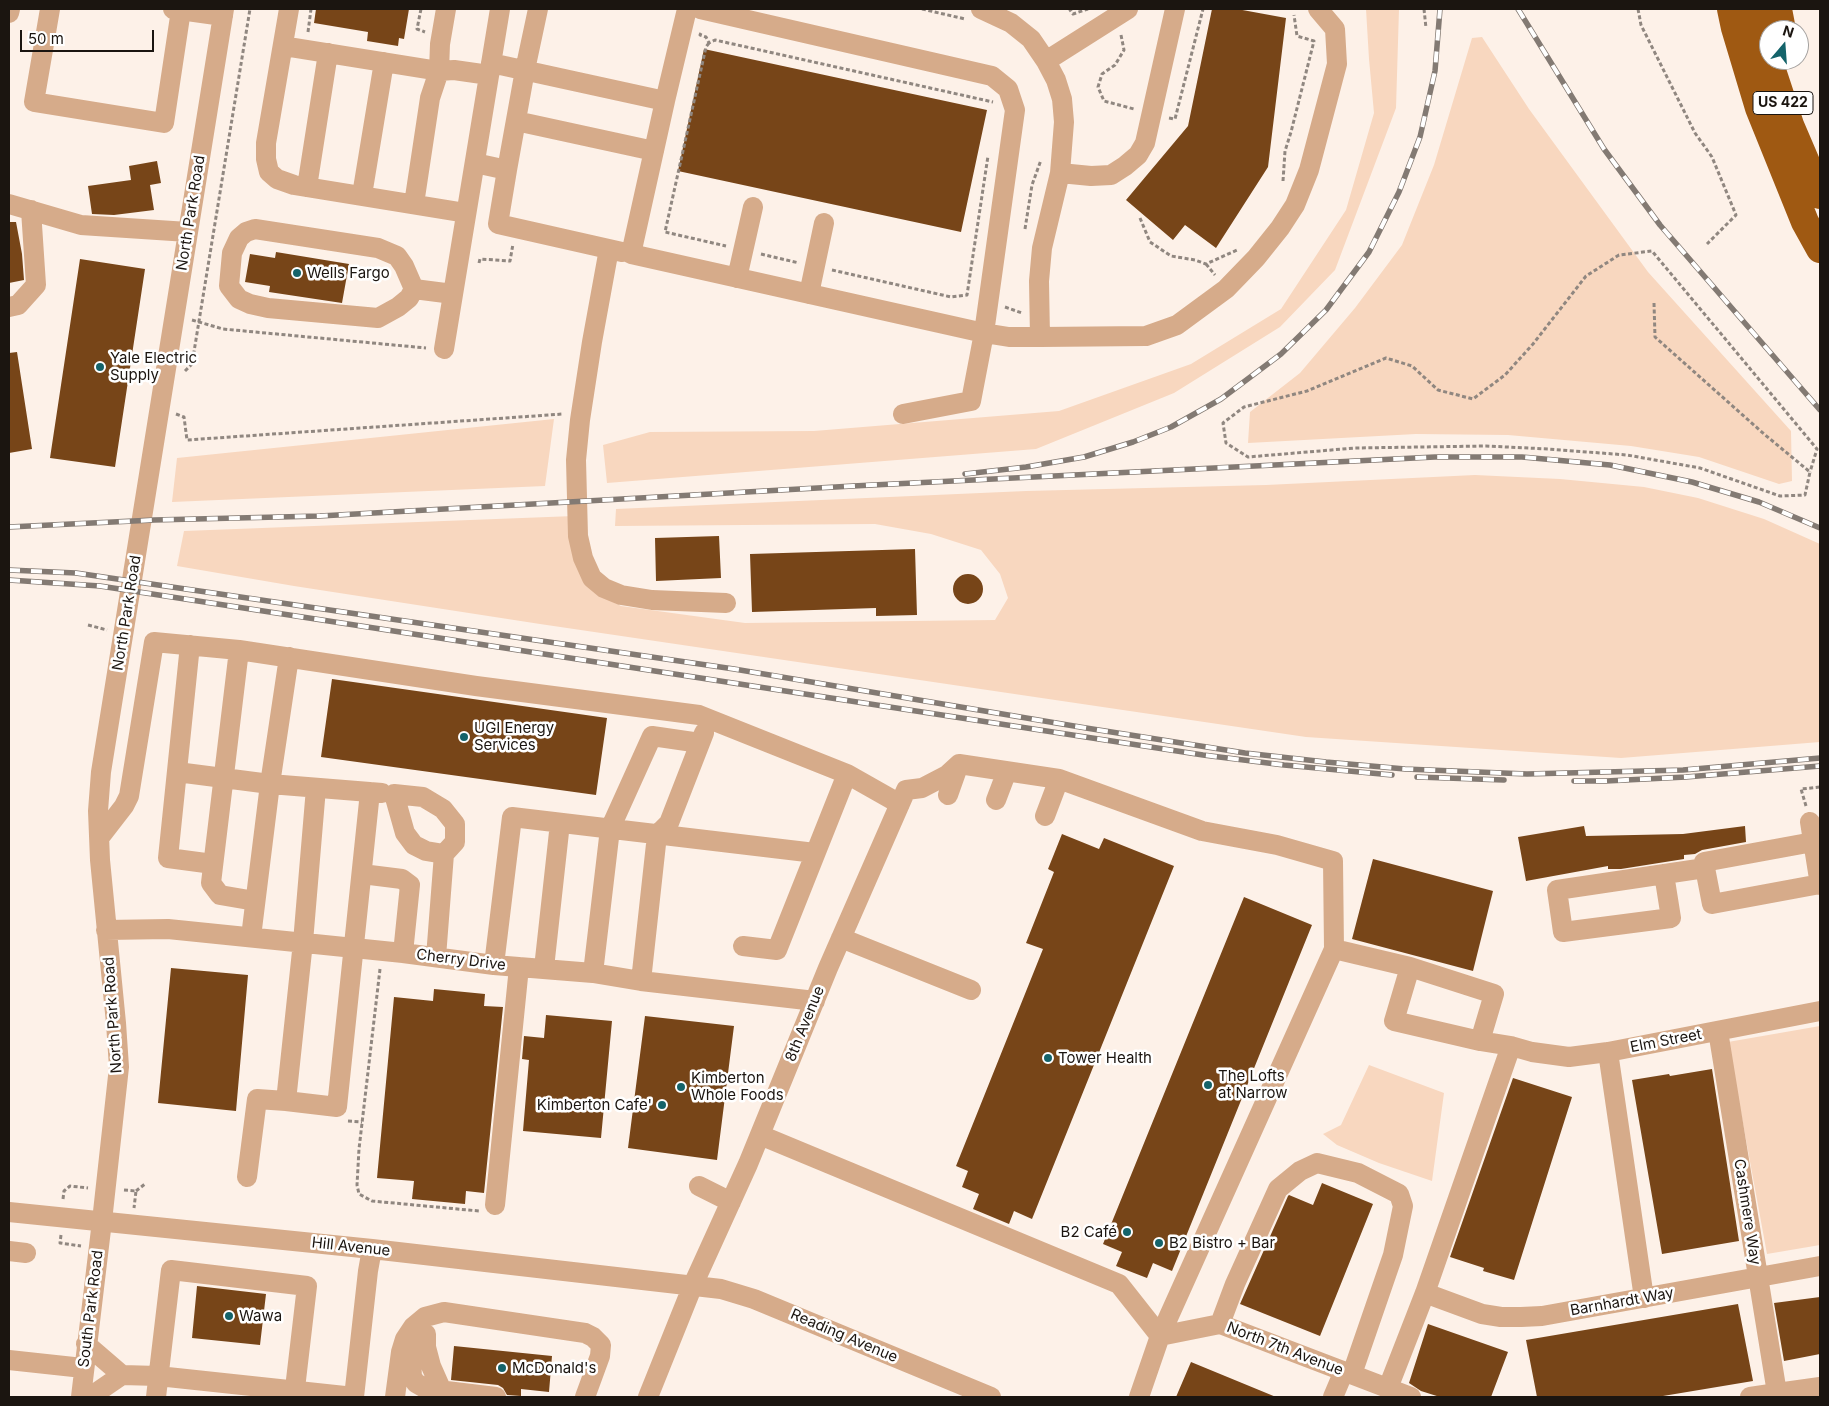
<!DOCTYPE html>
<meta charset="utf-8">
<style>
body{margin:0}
#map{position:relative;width:1829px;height:1406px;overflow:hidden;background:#fdf1e8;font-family:Inter,sans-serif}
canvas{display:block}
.frame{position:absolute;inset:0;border:10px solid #1b1510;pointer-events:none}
.north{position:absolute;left:1759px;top:20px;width:50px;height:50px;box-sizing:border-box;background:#fff;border:1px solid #a4a19f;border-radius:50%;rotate:18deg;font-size:14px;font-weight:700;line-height:20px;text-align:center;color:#1b1510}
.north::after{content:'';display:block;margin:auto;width:18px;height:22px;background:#14636a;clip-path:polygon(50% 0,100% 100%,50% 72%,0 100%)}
.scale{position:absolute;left:20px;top:30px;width:134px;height:22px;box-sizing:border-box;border:2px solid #1b1510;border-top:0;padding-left:6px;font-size:15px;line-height:18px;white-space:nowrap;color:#1b1510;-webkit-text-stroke:4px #fff;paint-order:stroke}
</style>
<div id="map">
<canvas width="1829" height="1406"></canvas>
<div class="frame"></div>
<div class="north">N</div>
<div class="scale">50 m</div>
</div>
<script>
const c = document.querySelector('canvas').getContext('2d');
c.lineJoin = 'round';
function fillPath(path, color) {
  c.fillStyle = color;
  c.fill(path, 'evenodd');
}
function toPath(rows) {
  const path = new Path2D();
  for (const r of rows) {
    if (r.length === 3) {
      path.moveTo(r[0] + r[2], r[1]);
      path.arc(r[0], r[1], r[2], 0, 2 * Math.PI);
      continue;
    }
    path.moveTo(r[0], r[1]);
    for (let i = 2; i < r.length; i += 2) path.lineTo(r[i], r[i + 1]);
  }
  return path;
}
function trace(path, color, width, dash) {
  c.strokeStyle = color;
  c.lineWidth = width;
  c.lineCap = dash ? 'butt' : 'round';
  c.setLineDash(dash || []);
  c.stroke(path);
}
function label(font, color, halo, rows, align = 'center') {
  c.font = font + ' Inter,sans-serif';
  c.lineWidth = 5;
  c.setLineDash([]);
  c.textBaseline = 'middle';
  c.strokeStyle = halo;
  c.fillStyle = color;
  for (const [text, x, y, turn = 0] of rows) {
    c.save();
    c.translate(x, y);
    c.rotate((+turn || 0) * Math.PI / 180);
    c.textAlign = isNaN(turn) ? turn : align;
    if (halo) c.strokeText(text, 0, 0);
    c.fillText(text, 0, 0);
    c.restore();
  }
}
const green = toPath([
 [1366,9,1399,9,1396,108,1335,270,1280,327,1174,393,1036,449,607,483,603,445,650,432,814,431,1059,411,1191,364,1281,309,1346,210,1374,113,1369,59],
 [1482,37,1529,109,1648,272,1791,431,1792,481,1779,484,1699,457,1631,446,1508,435,1416,434,1248,443,1250,412,1300,373,1355,308,1402,245,1434,165,1472,38],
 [554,419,545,486,172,502,177,458],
 [1475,475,1560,479,1644,487,1698,498,1764,519,1820,544,1820,742,1621,758,1306,737,540,624,294,586,177,566,184,531,574,516,599,594,621,606,745,623,995,620,1008,598,1000,574,981,550,931,534,875,524,615,526,616,509,1026,491,1266,485],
 [1820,1026,1820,1245,1767,1254,1728,1042],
 [1369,1065,1444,1093,1432,1181,1379,1163,1337,1145,1323,1134,1341,1125]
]);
const building = toPath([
 [316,9,409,9,404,39,399,38,398,46,367,41,368,32,314,23],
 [1212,9,1237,9,1286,18,1268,167,1216,248,1185,225,1173,240,1126,200,1188,126],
 [704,49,987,110,961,232,678,171],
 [157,161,161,183,150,185,154,210,114,215,92,214,88,186,131,180,129,166],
 [9,222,16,222,22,254,24,280,9,283],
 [276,252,349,264,342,303,269,292,270,286,245,282,250,254,275,258],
 [80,259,145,269,115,467,50,458],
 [17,352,32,449,9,453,9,353],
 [719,536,721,578,656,581,655,538],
 [915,549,917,615,876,616,876,608,752,612,750,554],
 [968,589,15],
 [332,679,607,718,596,795,321,757],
 [1584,826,1586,836,1683,834,1745,826,1746,842,1702,850,1695,854,1684,855,1684,859,1621,869,1608,869,1608,866,1526,881,1518,837],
 [1062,834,1099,849,1104,838,1174,866,1032,1219,1014,1211,1009,1224,973,1209,979,1194,962,1187,968,1171,956,1166,1043,949,1026,943,1054,872,1048,869],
 [1373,859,1493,891,1473,971,1352,939],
 [1244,897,1312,925,1172,1271,1153,1263,1147,1278,1116,1266,1122,1252,1103,1244],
 [171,968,248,975,236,1111,158,1103],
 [434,989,485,994,484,1006,503,1007,484,1193,466,1191,465,1204,412,1199,414,1181,377,1178,394,997,433,1001],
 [546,1015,612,1021,601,1138,523,1131,529,1060,522,1059,524,1036,544,1038],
 [645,1016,734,1026,717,1160,628,1148],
 [1712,1069,1739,1241,1662,1254,1632,1080,1669,1074,1670,1076],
 [1513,1078,1572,1097,1514,1280,1483,1271,1484,1268,1450,1257],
 [1322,1183,1373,1204,1320,1336,1240,1304,1288,1196,1289,1195,1313,1205],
 [197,1286,266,1294,260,1345,192,1338],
 [1820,1297,1820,1354,1784,1361,1774,1303],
 [1738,1304,1753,1381,1657,1397,1537,1397,1526,1340],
 [1428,1324,1508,1352,1491,1397,1440,1397,1421,1391,1409,1383],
 [454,1346,552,1356,549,1392,521,1389,521,1396,507,1395,503,1388,498,1385,451,1380],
 [1191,1362,1276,1397,1176,1397]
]);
const path = toPath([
 [421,9,417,29,425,32],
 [922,9,965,19],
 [1072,9,1070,10,1073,14,1088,9],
 [1424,9,1426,28],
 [1638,9,1641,25,1695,133,1712,157,1736,215,1707,244],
 [308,32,311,9],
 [701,33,700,35,706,37,709,43,715,40,993,102],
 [1121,35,1124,50,1115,65,1102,74,1098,87,1104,101,1134,109],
 [709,43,706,47,665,232,726,246],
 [1169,118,1175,119,1203,9],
 [1283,181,1285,151,1291,132,1314,41,1297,36,1294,15],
 [1140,218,1150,242,1171,256,1195,260,1206,264,1237,250],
 [1025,229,1032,185,1041,160],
 [761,254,799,263],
 [479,263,480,259,510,261,513,244],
 [1206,264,1215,275],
 [832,270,951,297,967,295,988,156],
 [1654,303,1655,337,1764,434,1810,472,1805,495,1780,496,1700,468,1627,455,1548,449,1486,446,1355,448,1248,457,1226,443,1223,423,1244,407,1307,391,1386,358,1412,366,1438,390,1473,399,1505,375,1533,344,1586,276,1619,255,1652,251,1817,449,1810,472],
 [1005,307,1022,313],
 [192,320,223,329,426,348],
 [185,371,192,364,250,9],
 [176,414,184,417,187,440,563,414],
 [88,625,107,630],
 [1806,806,1801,789,1820,787],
 [380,969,359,1149,357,1185,359,1194,372,1201,479,1211],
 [348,1121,362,1122],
 [124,1190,136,1191,134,1208],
 [136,1191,145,1184],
 [63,1199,64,1191,70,1186,88,1188],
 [61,1235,60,1243,81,1246]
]);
const minor = toPath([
 [50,9,34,102,164,123,181,10],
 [173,9,223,16],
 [289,9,266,143,266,159,269,172,277,179,294,185,466,213],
 [446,9,440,44,439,71,454,70,489,75],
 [700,9,992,76,1008,89,1015,110,984,333,971,401,903,414],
 [981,9,1011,23,1031,39,1046,61,1056,80,1062,99,1064,122,1060,173,1042,248,1039,281,1040,337],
 [9,13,10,9],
 [283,46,439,71,430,98,414,204],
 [1046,61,1128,9],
 [491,63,665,101,631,254,984,333,1009,337,1040,337,1146,336,1177,325,1226,289,1256,258,1280,228,1295,205,1309,170,1337,64,1335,29,1318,9],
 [665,101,687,9],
 [516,121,654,151],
 [475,163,507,170,498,224,622,252],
 [507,170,525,70,538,9],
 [1060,173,1091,176,1111,175,1125,166,1138,155,1145,143,1175,9],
 [307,187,328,53],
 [362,195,384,62],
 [9,204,81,225,188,232],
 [255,229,378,248,397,256,404,266,414,289,409,298,398,307,378,318,268,308,250,304,239,299,229,286,232,253,239,238,246,232,255,229],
 [609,249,592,342,580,420,576,460,578,536,583,558,592,578,604,588,621,595,652,600,726,603],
 [737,278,753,207],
 [414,289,453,294],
 [809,294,824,223],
 [9,307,18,305,36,285,31,210],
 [444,349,500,9],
 [190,645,168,858,213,864],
 [239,650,211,883,220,895,255,901],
 [959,764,1059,779,1202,831,1277,845,1333,861,1334,949,1160,1336,1139,1397],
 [177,772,270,784,382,793],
 [948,795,959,764],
 [996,800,1007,771],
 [1045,816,1059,779],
 [1810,822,1820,885],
 [100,837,124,806,129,796,154,642,239,650,476,686,699,715,847,774,900,804],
 [1813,842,1704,862,1705,868,1712,904,1820,884],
 [362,874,402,879,410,885,403,953],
 [1664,874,1671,918,1563,932,1557,890,1705,868],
 [106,930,168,929,403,953,494,965,593,973,641,981,815,1001],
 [251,937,270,784,289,657],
 [841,938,971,990],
 [743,946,777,950,847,774],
 [1334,949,1410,967,1494,994,1480,1041,1394,1021,1410,967],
 [436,957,444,854,455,842,455,824,443,809,423,797,394,794,405,833,414,845,426,851,444,854],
 [494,965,512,817,815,853],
 [544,968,560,823],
 [593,973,610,829,652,736,700,743],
 [641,981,657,835,669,823,704,733],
 [1718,1031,1777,1393,1750,1397],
 [1480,1041,1511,1046,1532,1052,1569,1057,1608,1052,1820,1011],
 [1608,1052,1644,1298],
 [286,1101,337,1107,370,792],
 [760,1135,1119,1284,1160,1336],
 [247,1177,257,1099,286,1101,303,942,316,788],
 [699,1186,731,1202],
 [495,1205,519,967],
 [9,1212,372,1249,721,1289,754,1299,991,1397],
 [9,1251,26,1253],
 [1425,1293,1482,1314,1501,1317,1521,1317,1542,1316,1820,1266],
 [1220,1324,1235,1284,1278,1189,1300,1171,1317,1163,1358,1173,1399,1194,1403,1206,1393,1255,1352,1374],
 [426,1334,426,1347,431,1366,442,1391],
 [1160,1336,1220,1324,1411,1397],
 [86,1344,122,1375,158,1376,354,1397],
 [416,1348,411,1359,412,1377,416,1383,423,1387,438,1390,496,1397],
 [9,1360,83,1368],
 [1388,1388,1425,1293,1511,1046],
 [81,1397,102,1221,119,1067,116,1023,100,860,98,811,101,772,224,9],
 [90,1397,122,1375],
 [156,1397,171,1270,307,1286,294,1397],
 [354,1397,368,1271,372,1249],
 [395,1397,401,1352,405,1339,413,1327,425,1317,444,1312,585,1333,593,1337,601,1345,600,1356,585,1397],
 [648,1397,693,1285,748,1164,828,968,906,790,922,788,947,775,959,764],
 [1333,1397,1344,1371],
 [1778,1397,1777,1393,1820,1387]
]);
const highway = toPath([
 [1731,9,1735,28,1759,108,1805,222,1820,249],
 [1754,9,1758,28,1790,125,1820,195],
 [1778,9,1782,30]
]);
const rail = toPath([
 [1518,9,1604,149,1660,225,1820,410],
 [965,474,1026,467,1084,457,1133,442,1171,427,1221,399,1281,354,1326,310,1369,252,1399,192,1420,137,1435,71,1440,9],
 [9,527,154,520,320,516,853,486,1435,457,1522,457,1610,465,1692,482,1759,502,1820,528],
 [9,570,76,573,734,669,1086,728,1245,753,1326,762,1405,769,1527,774,1683,770,1820,758],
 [9,580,100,586,1203,755,1284,765,1392,775],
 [1417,777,1504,780],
 [1574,781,1606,781,1686,777,1820,766]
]);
const markers = [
 [297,273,5,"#14636a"],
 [100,367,5,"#14636a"],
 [464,737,5,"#14636a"],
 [1048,1058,5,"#14636a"],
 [1208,1085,5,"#14636a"],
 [681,1087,5,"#14636a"],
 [662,1105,5,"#14636a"],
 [1127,1232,5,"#14636a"],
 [1159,1243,5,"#14636a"],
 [229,1316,5,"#14636a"],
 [502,1368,5,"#14636a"]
];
const shields = [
 [1783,103,60]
];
const shieldNames = [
 ["US 422",1783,103]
];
const streetNames = [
 ["North Park Road",191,213,-81],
 ["North Park Road",127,613,-81],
 ["Cherry Drive",461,960,7],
 ["North Park Road",113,1015,-94],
 ["8th Avenue",805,1024,-68],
 ["Elm Street",1666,1041,-11],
 ["Cashmere Way",1747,1212,81],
 ["Hill Avenue",351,1247,6],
 ["Barnhardt Way",1622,1302,-10],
 ["South Park Road",91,1309,-83],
 ["Reading Avenue",844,1336,23],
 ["North 7th Avenue",1285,1349,21]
];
const poiNames = [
 ["Wells Fargo",307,273],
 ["Yale Electric",110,358],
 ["Supply",110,375],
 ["UGI Energy",474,728],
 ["Services",474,745],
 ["Tower Health",1058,1058],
 ["The Lofts",1218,1076],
 ["at Narrow",1218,1093],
 ["Kimberton",691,1078],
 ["Whole Foods",691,1095],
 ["Kimberton Cafe'",652,1105,"right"],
 ["B2 Café",1117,1232,"right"],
 ["B2 Bistro + Bar",1169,1243],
 ["Wawa",239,1316],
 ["McDonald's",512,1368]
];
fillPath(green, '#f8d7bf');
fillPath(building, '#774518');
trace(path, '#908780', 3, [4, 2.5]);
trace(minor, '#d6ab8a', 20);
trace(highway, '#9f5912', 28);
trace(rail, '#837a73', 5.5);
trace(rail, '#fff', 4, [11]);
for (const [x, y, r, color] of markers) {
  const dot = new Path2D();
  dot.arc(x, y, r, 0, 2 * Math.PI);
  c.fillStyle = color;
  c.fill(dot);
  trace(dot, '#fff', 2);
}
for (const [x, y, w] of shields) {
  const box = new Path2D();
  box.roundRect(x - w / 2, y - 11.5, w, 23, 4);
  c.fillStyle = '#fff';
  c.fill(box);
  trace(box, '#1b1510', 1);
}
label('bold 14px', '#1b1510', null, shieldNames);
label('15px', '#1b1510', '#fff', streetNames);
label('15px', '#1b1510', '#fff', poiNames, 'left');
</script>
